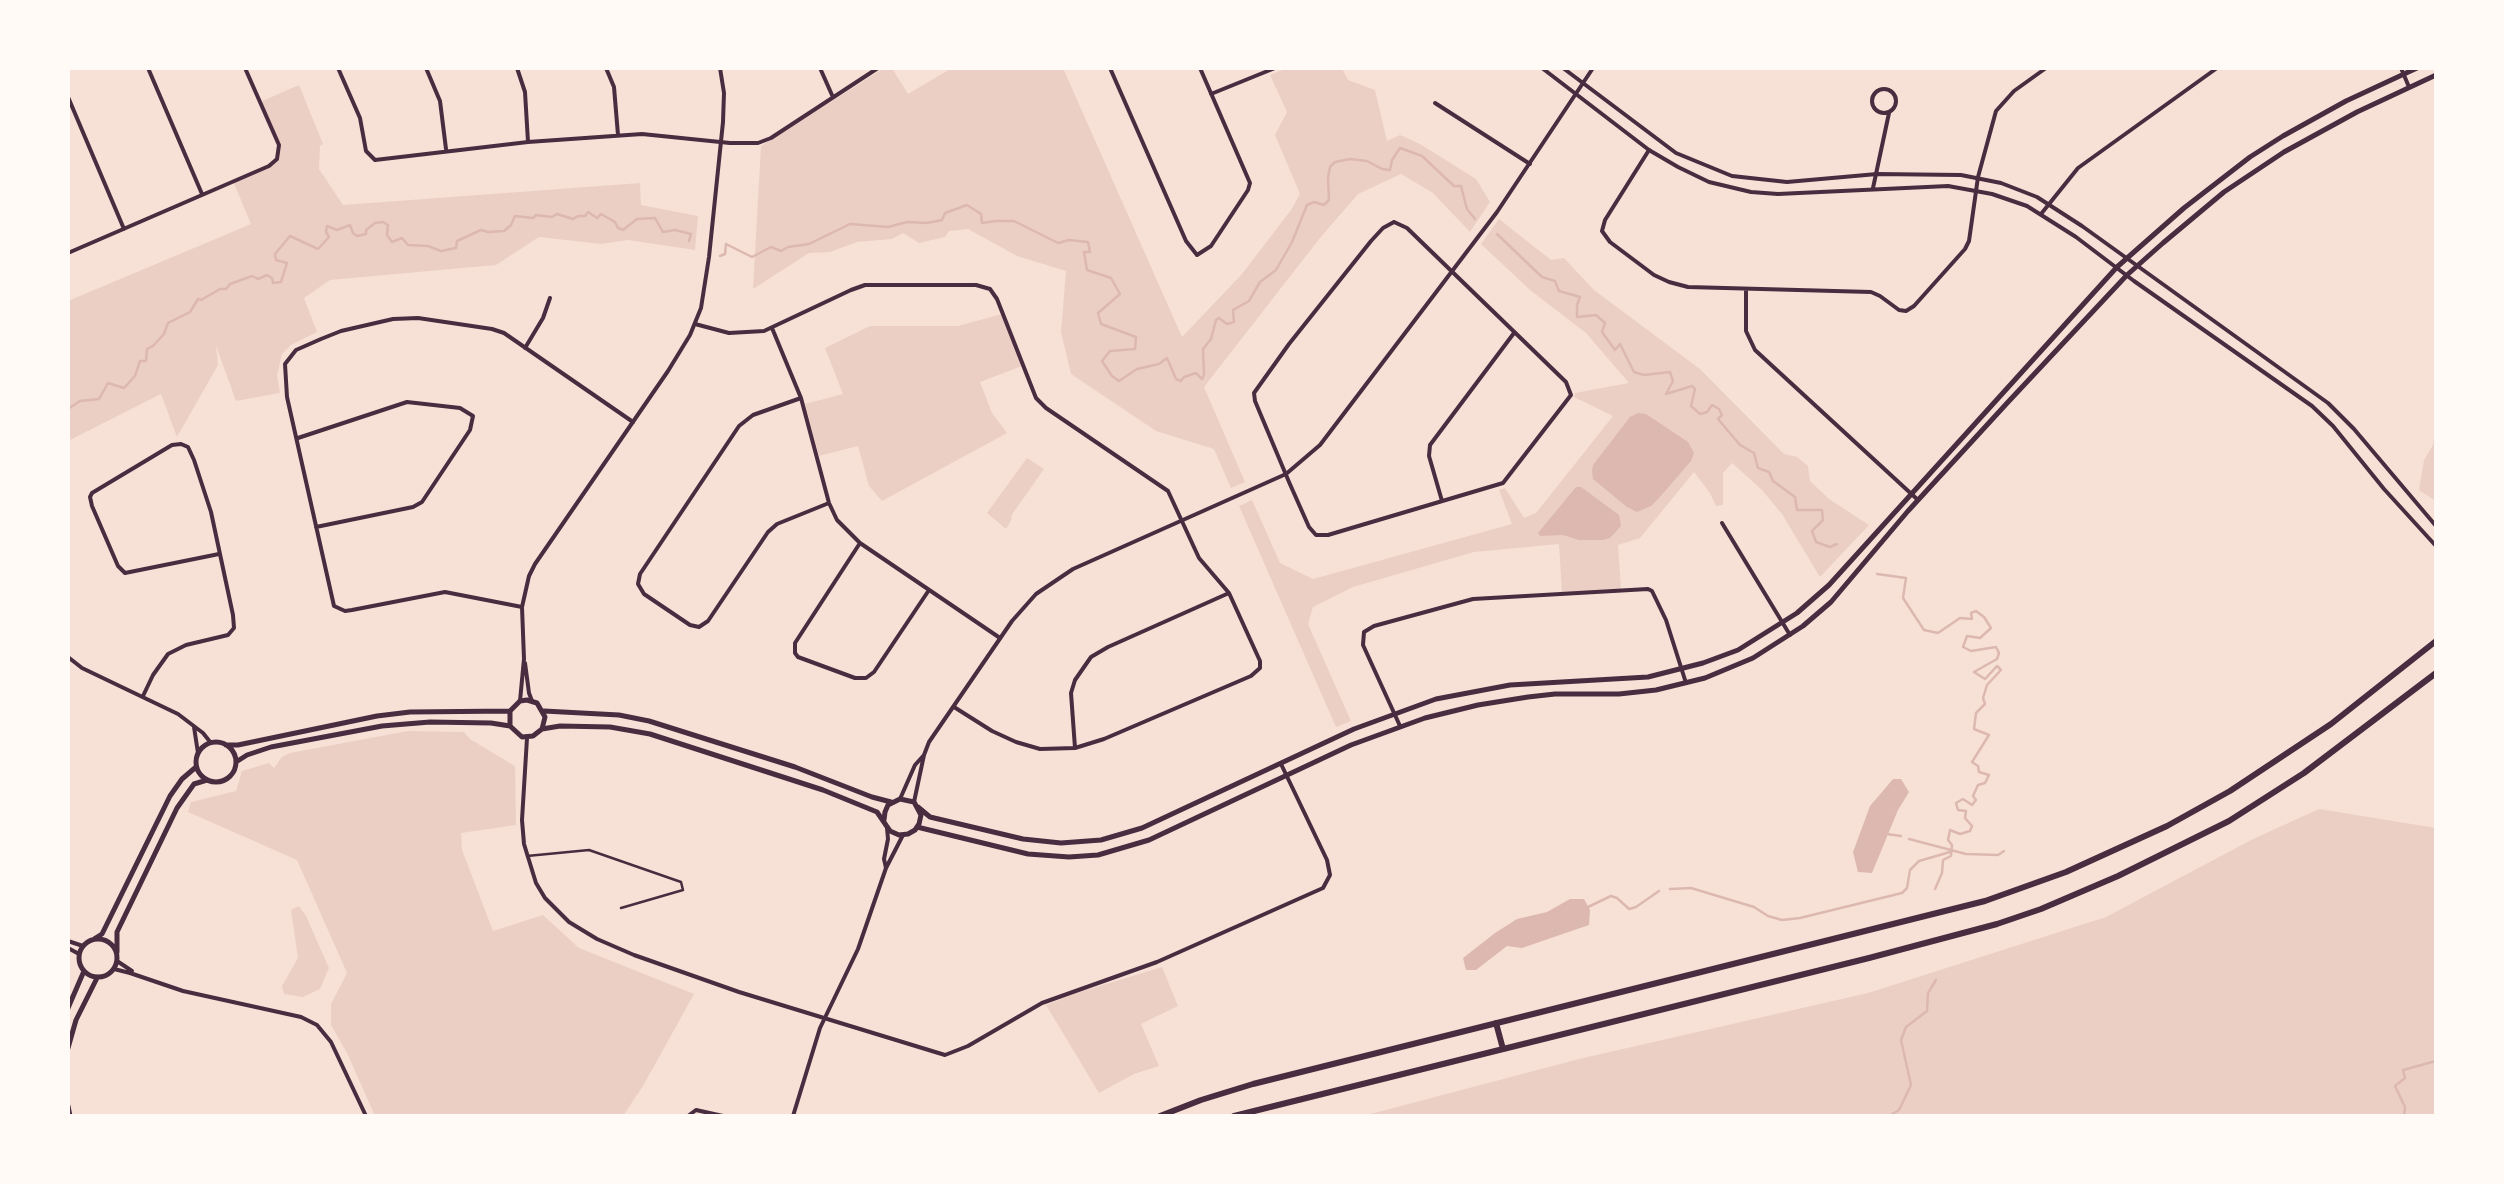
<!DOCTYPE html>
<style>
body{margin:0}
#map{position:relative;width:2504px;height:1184px;overflow:hidden;background:#f7e1d7;font-family:"Crimson Pro",serif}
canvas{display:block}
.frame{position:absolute;inset:0;border:70px solid #fffaf5;pointer-events:none}
</style>
<div id="map">
<canvas width="2504" height="1184"></canvas>
<div class="frame"></div>
</div>
<script>
const c = document.querySelector('canvas').getContext('2d');
c.lineJoin = 'round';
function fillPath(path, color) {
  c.fillStyle = color;
  c.fill(path, 'evenodd');
}
function toPath(rows) {
  const path = new Path2D();
  for (const r of rows) {
    if (r.length === 3) {
      path.moveTo(r[0] + r[2], r[1]);
      path.arc(r[0], r[1], r[2], 0, 2 * Math.PI);
      continue;
    }
    path.moveTo(r[0], r[1]);
    for (let i = 2; i < r.length; i += 2) path.lineTo(r[i], r[i + 1]);
  }
  return path;
}
function trace(path, color, width, dash) {
  c.strokeStyle = color;
  c.lineWidth = width;
  c.lineCap = dash ? 'butt' : 'round';
  c.setLineDash(dash || []);
  c.stroke(path);
}
const green = toPath([
 [884,68,892,68,908,94,952,68,1063,68,1182,337,1242,274,1291,210,1300,194,1275,135,1287,112,1270,75,1287,68,1342,68,1348,80,1375,90,1387,141,1400,135,1420,144,1476,179,1490,202,1470,232,1433,193,1401,174,1358,194,1320,238,1204,387,1245,482,1231,488,1214,449,1156,431,1071,374,1061,332,1066,271,1017,256,968,229,949,231,945,237,919,243,903,233,892,239,857,242,830,252,809,253,753,289,761,146],
 [299,85,323,144,320,146,319,169,343,205,640,183,641,205,698,216,695,250,628,240,601,244,539,237,496,265,330,280,304,298,317,332,291,345,282,354,277,375,280,393,236,401,216,346,218,365,177,437,161,394,68,441,68,301,251,224,233,181,273,163,280,150,260,102],
 [1499,219,1551,260,1564,258,1594,290,1700,369,1784,454,1797,457,1808,466,1810,481,1829,499,1869,525,1820,577,1782,514,1761,489,1732,463,1723,473,1723,505,1716,506,1710,493,1694,472,1640,538,1618,545,1621,590,1562,594,1559,544,1474,552,1353,587,1313,607,1308,624,1351,721,1336,727,1239,506,1252,500,1280,563,1313,579,1512,524,1499,490,1505,488,1524,518,1536,513,1613,416,1574,397,1575,393,1629,383,1586,333,1530,290,1481,244],
 [1002,314,1022,366,980,382,992,413,1007,433,882,501,869,486,858,446,819,456,805,404,843,394,825,348,870,326,958,326],
 [2436,427,2436,496,2434,500,2419,490,2424,460,2433,445],
 [1027,458,1044,469,1011,516,1012,519,1006,529,987,513],
 [408,731,464,732,470,739,515,766,516,825,461,833,462,850,493,931,543,915,579,948,694,994,643,1086,623,1116,375,1116,348,1055,331,1025,331,1004,347,973,297,860,188,812,191,802,236,791,242,771,269,763,274,768,282,757,290,753],
 [2319,809,2436,828,2436,1116,1363,1116,1579,1059,1868,993,2106,917,2253,839],
 [299,906,306,916,329,968,320,989,303,997,284,994,282,986,298,958,291,910],
 [1162,967,1178,1006,1141,1024,1159,1066,1134,1074,1099,1093,1046,1005,1080,992]
]);
const water = toPath([
 [1638,413,1646,414,1688,442,1694,453,1691,461,1659,498,1651,506,1637,512,1627,507,1593,479,1592,470,1593,465,1630,417],
 [1576,487,1581,487,1619,515,1621,526,1610,538,1603,540,1579,540,1563,535,1540,536,1538,533],
 [1893,779,1901,779,1909,792,1898,810,1872,873,1858,872,1853,852,1870,806],
 [1570,899,1584,899,1590,910,1589,925,1522,948,1507,946,1476,970,1466,970,1463,958,1495,933,1517,919,1547,912]
]);
const stream = toPath([
 [1497,234,1542,277,1555,281,1559,291,1580,297,1577,305,1577,317,1596,315,1605,323,1602,332,1615,350,1620,344,1634,372,1644,375,1670,372,1673,381,1666,394,1692,386,1695,389,1691,406,1700,414,1707,412,1712,405,1719,409,1722,415,1718,419,1740,445,1754,453,1758,468,1769,472,1773,481,1795,497,1797,510,1822,510,1823,520,1812,531,1816,542,1830,547,1837,544],
 [720,256,725,254,726,244,752,257,771,247,781,251,788,247,809,244,850,224,888,227,907,222,927,223,942,220,945,213,967,205,981,214,982,223,995,221,1014,221,1058,243,1069,240,1088,242,1090,252,1084,252,1087,270,1111,278,1120,294,1098,313,1101,324,1136,337,1135,349,1110,351,1102,361,1112,376,1119,381,1137,369,1159,364,1167,358,1176,379,1181,381,1184,377,1196,373,1202,379,1204,375,1203,349,1211,339,1216,320,1219,318,1227,324,1234,322,1233,310,1249,301,1260,282,1276,270,1292,242,1307,205,1314,202,1324,205,1329,200,1328,178,1330,167,1335,162,1350,159,1367,161,1382,169,1390,170,1392,160,1400,148,1422,156,1454,186,1461,186,1467,209,1475,219],
 [68,409,80,401,99,399,108,383,124,388,135,376,140,361,146,361,147,349,153,346,164,334,168,323,190,312,198,299,201,300,220,289,226,289,230,284,252,276,258,279,267,275,272,278,273,283,281,282,287,263,276,260,275,254,290,236,318,249,329,237,326,232,327,226,337,230,350,225,353,233,357,236,366,234,366,230,375,223,383,222,388,225,387,235,392,242,402,238,408,245,428,246,441,251,456,248,457,241,481,230,488,232,504,231,511,225,515,216,533,218,536,215,552,217,557,214,573,219,578,216,585,216,588,212,597,218,601,214,615,222,618,228,623,230,637,219,655,218,663,232,675,230,691,234,689,241],
 [1877,574,1906,578,1903,598,1924,630,1938,633,1960,618,1972,619,1971,613,1976,611,1984,617,1991,628,1980,638,1967,636,1963,647,1971,651,1996,647,1999,653,1997,659,1974,672,1985,679,1997,666,2001,670,1987,685,1983,698,1985,704,1976,713,1974,729,1989,735,1972,762,1978,766,1979,772,1989,775,1985,783,1978,785,1973,796,1976,800,1972,805,1963,799,1956,803,1958,810,1966,811,1965,818,1972,826,1970,831,1960,834,1950,830,1948,840,1952,845,1951,856,1943,860,1942,873,1935,889],
 [1887,834,1901,836],
 [1909,839,1966,854,1998,855,2004,851],
 [1670,889,1691,888,1754,907,1768,916,1782,920,1800,918,1902,893,1907,888,1910,870,1919,861,1950,852],
 [1588,907,1611,896,1617,898,1629,909,1636,907,1659,891],
 [1889,1116,1899,1110,1911,1085,1901,1040,1906,1027,1927,1011,1928,993,1936,980],
 [2404,1116,2405,1107,2395,1086,2405,1078,2403,1070,2436,1061]
]);
const pedestrian = toPath([
 [527,856,589,850,681,882,683,890,621,908]
]);
const minor = toPath([
 [148,68,202,194],
 [338,68,360,118,366,151,375,160,528,142,642,134,730,143,758,143,771,138,878,68],
 [426,68,440,101,446,149],
 [517,68,525,92,528,142],
 [606,68,614,87,618,135],
 [820,68,832,95],
 [1110,68,1186,241,1197,255,1211,246,1248,190,1250,183,1200,68],
 [2401,68,2409,87],
 [1884,101,12],
 [1211,94,1275,68],
 [68,97,124,229],
 [1435,103,1530,164],
 [1649,150,1605,220,1602,231,1610,242,1654,275,1669,282,1688,287,1871,292,1880,296,1899,310,1906,311,1914,306,1965,249,1969,241,1978,177,1996,111,2014,91,2046,68],
 [1873,188,1889,113],
 [2041,214,2078,168,2217,68],
 [1394,222,1407,228,1566,382,1571,395,1503,483,1328,535,1316,535,1309,527,1289,482,1255,401,1254,393,1289,344,1371,241,1383,228,1394,222],
 [68,253,269,166,277,159,279,145,245,68],
 [1746,290,1746,331,1755,350,1918,500],
 [695,324,729,333,764,331,851,290,865,285,976,285,990,289,997,299,1036,398,1046,408,1168,491,1199,558,1229,593,1260,661,1260,668,1251,676,1104,739,1075,748,1040,749,1016,742,992,731,954,707],
 [772,328,801,398,829,503,837,520,860,543,1000,638],
 [525,348,543,318,550,298],
 [801,398,753,415,739,426,640,574,638,584,644,594,690,625,699,627,708,621,768,532,777,524,829,503],
 [298,438,407,402,460,408,473,416,470,430,422,502,413,507,316,527],
 [1442,501,1429,456,1430,445,1514,333],
 [1722,523,1790,635],
 [860,543,795,643,795,653,798,657,855,678,866,678,874,672,929,590],
 [522,607,445,592,352,610,345,611,334,606,287,397,285,364,296,350,321,339,341,331,393,319,418,318,492,329,504,333,633,422],
 [143,696,153,675,168,654,186,645,228,635,234,628,233,615,211,512,194,460,188,447,181,444,172,445,92,493,90,497,92,506,118,566,125,573,219,554],
 [1400,726,1363,645,1364,632,1374,626,1473,599,1648,589,1652,591,1666,620,1686,683],
 [527,738,522,820,524,844,536,883,545,898,569,922,597,939,634,955,739,992,945,1055,968,1046,1042,1003,1157,962,1323,888,1330,875,1327,860,1281,764],
 [1075,748,1071,693,1075,680,1091,657,1108,647,1229,593],
 [886,868,884,859,888,839,887,828],
 [688,1116,696,1110,723,1116],
 [793,1116,820,1028,858,949,886,868,903,835]
]);
const tertiary = toPath([
 [1542,68,1649,150,1678,167,1709,182,1751,192,1778,194,1948,186,1992,194,2027,206,2076,237,2134,281,2312,406,2333,426,2384,489,2436,546],
 [1563,68,1676,153,1732,176,1787,182,1877,174,1961,175,2001,183,2037,197,2082,226,2328,403,2354,429,2436,526],
 [68,657,82,668,178,714,203,733,211,743],
 [525,663,529,693,532,701],
 [520,701,524,659,522,607,529,576,535,564,668,371,690,335,701,308,709,257,723,122,724,93,720,68],
 [194,727,198,753],
 [900,799,915,765,924,755],
 [914,802,924,755,929,742,1012,621,1036,594,1073,569,1286,474,1320,445,1497,212,1593,68],
 [68,941,83,946],
 [68,948,79,954],
 [117,961,132,971],
 [114,969,130,973,183,991,301,1017,317,1025,331,1042,366,1116]
]);
const secondary = toPath([
 [544,711,619,715,649,721,795,767,872,797,891,802],
 [542,729,545,717,537,703,527,700,520,701,510,711,510,726,522,737,533,736,542,729,560,726,610,727,650,734,823,790,877,812,890,831,899,835,908,834,915,830,919,824,921,815,914,802,900,799,888,805,885,812,884,820],
 [216,762,20],
 [226,745,238,745,377,716,410,712,510,711],
 [236,762,247,755,271,747,382,726,430,722,491,723,510,726],
 [918,807,930,817,1023,839,1061,843,1101,840,1142,828,1354,729,1436,699,1510,685,1648,677,1703,663,1738,650,1797,613,1829,585,2117,267,2184,208,2250,157,2283,136,2346,101,2417,68],
 [917,827,1028,854,1069,857,1098,855,1149,840,1351,745,1425,718,1478,705,1528,697,1555,694,1619,694,1656,690,1705,678,1753,658,1803,626,1831,602,1908,511,2009,401,2127,275,2163,243,2224,192,2284,152,2357,112,2436,75],
 [98,958,19],
 [94,939,102,934,170,796,182,779,196,767],
 [117,952,117,932,177,808,194,784,207,780],
 [68,1008,84,971],
 [68,1048,76,1020,97,978],
 [68,1106,70,1116]
]);
const trunk = toPath([
 [1496,1023,1503,1049],
 [1160,1116,1201,1100,1253,1084,1985,901,2066,872,2167,826,2230,791,2331,724,2436,641],
 [1234,1116,1869,958,1997,924,2041,909,2118,876,2229,821,2304,773,2436,673]
]);
fillPath(green, '#ebcfc5');
fillPath(water, '#dcb8b0');
trace(stream, '#dcb8b0', 2.5);
trace(pedestrian, '#4a2c40', 2.5);
trace(minor, '#4a2c40', 4);
trace(tertiary, '#4a2c40', 4);
trace(secondary, '#4a2c40', 5);
trace(trunk, '#4a2c40', 6);
</script>
